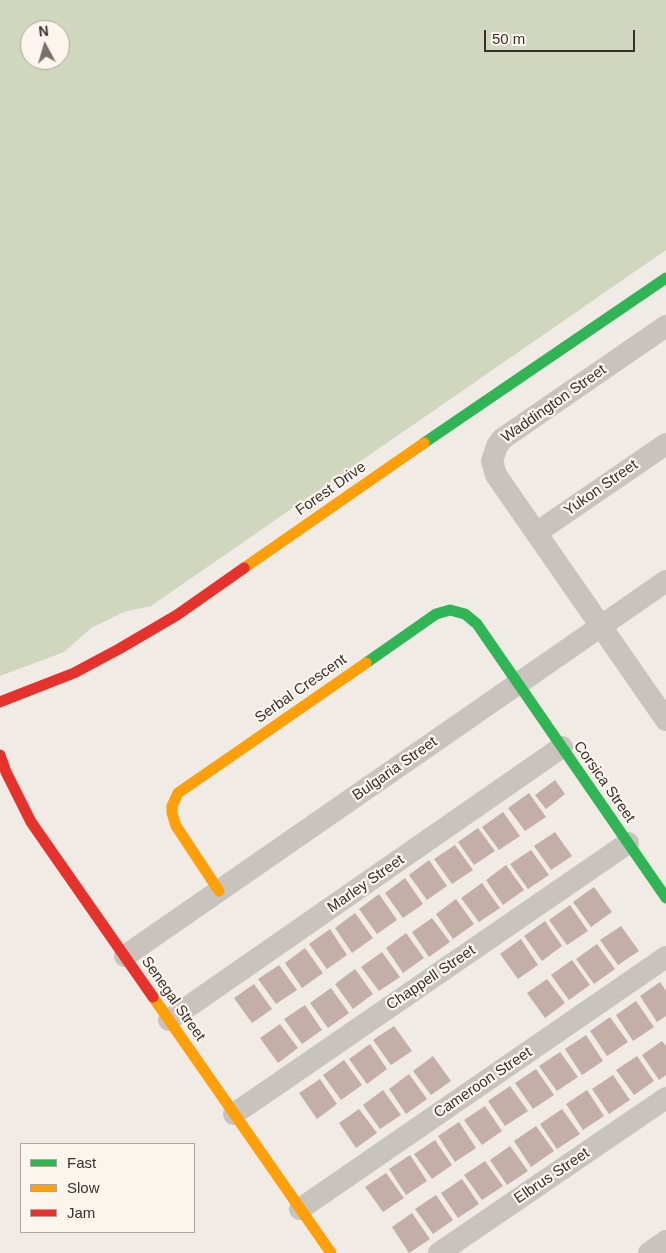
<!DOCTYPE html>
<style>
body{margin:0}
#map{position:relative;width:666px;height:1253px;overflow:hidden;background:#f0ebe5;font-family:Helvetica,sans-serif}
canvas{display:block}
.legend{position:absolute;left:20px;top:1143px;width:175px;height:90px;box-sizing:border-box;background:#fbf5ee;border:1px solid #aea6a0;margin:0;padding:6px 9px;list-style:none;font-size:15px;color:#3b302b}
.legend li{display:flex;align-items:center;gap:10px;height:25px}
.legend b{width:25px;border:1px solid #aea6a0}
.north{position:absolute;left:20px;top:20px;width:50px;height:50px;box-sizing:border-box;background:#fbf5ee;border:1px solid #aea6a0;border-radius:50%;rotate:354deg;font-size:14px;font-weight:700;line-height:20px;text-align:center;color:#3b302b}
.north::after{content:'';display:block;margin:auto;width:18px;height:22px;background:#7a716c;clip-path:polygon(50% 0,100% 100%,50% 72%,0 100%)}
.scale{position:absolute;left:484px;top:30px;width:151px;height:22px;box-sizing:border-box;border:2px solid #3b302b;border-top:0;padding-left:6px;font-size:15px;line-height:18px;white-space:nowrap;color:#3b302b;-webkit-text-stroke:4px #fbf5ee;paint-order:stroke}
</style>
<div id="map">
<canvas width="666" height="1253"></canvas>
<ul class="legend">
<li><b style="height:6px;background:#30b455"></b>Fast</li>
<li><b style="height:6px;background:#ff9f0a"></b>Slow</li>
<li><b style="height:6px;background:#e5322d"></b>Jam</li>
</ul>
<div class="north">N</div>
<div class="scale">50 m</div>
</div>
<script>
const c = document.querySelector('canvas').getContext('2d');
c.lineJoin = 'round';
function fillPath(path, color) {
  c.fillStyle = color;
  c.fill(path, 'evenodd');
}
function toPath(rows) {
  const path = new Path2D();
  for (const r of rows) {
    path.moveTo(r[0], r[1]);
    for (let i = 2; i < r.length; i += 2) path.lineTo(r[i], r[i + 1]);
  }
  return path;
}
function trace(path, color, width, dash) {
  c.strokeStyle = color;
  c.lineWidth = width;
  c.lineCap = dash ? 'butt' : 'round';
  c.setLineDash(dash || []);
  c.stroke(path);
}
function label(font, color, halo, rows, align = 'center') {
  c.font = font + ' Helvetica,sans-serif';
  c.lineWidth = 4.5;
  c.setLineDash([]);
  c.textBaseline = 'middle';
  c.strokeStyle = halo;
  c.fillStyle = color;
  for (const [text, x, y, turn = 0] of rows) {
    c.save();
    c.translate(x, y);
    c.rotate((+turn || 0) * Math.PI / 180);
    c.textAlign = isNaN(turn) ? turn : align;
    if (halo) c.strokeText(text, 0, 0);
    c.fillText(text, 0, 0);
    c.restore();
  }
}
const green = toPath([
 [0,0,666,0,666,250,151,606,124,612,91,628,64,652,0,676],
 [30,30,60,30,60,60,30,60]
]);
const building = toPath([
 [555,780,565,794,546,809,535,795],
 [529,793,546,817,525,831,508,808],
 [503,812,520,836,499,850,482,827],
 [478,828,495,851,474,865,458,842],
 [555,832,572,856,551,870,534,846],
 [455,845,473,870,452,884,434,859],
 [531,850,549,875,528,889,510,864],
 [429,860,447,886,427,900,409,875],
 [506,865,524,890,503,905,486,880],
 [405,878,423,904,403,918,385,893],
 [482,883,500,908,479,922,461,898],
 [594,887,612,912,591,927,573,902],
 [379,894,397,920,377,934,359,909],
 [456,899,474,924,453,939,436,914],
 [570,905,588,931,567,945,549,920],
 [355,913,373,938,352,953,335,928],
 [432,918,450,942,429,957,412,932],
 [545,921,562,946,542,961,524,936],
 [621,926,639,951,618,965,600,940],
 [330,929,347,955,327,969,309,944],
 [406,933,424,958,403,973,386,948],
 [521,939,538,965,518,979,500,954],
 [597,944,615,969,594,984,576,959],
 [305,948,323,973,302,988,285,963],
 [382,952,400,977,379,991,361,967],
 [572,960,590,985,569,1000,551,975],
 [279,965,297,990,276,1004,258,979],
 [355,969,373,994,353,1009,335,984],
 [547,979,565,1003,545,1018,527,993],
 [660,982,666,991,666,1016,657,1022,640,996],
 [254,984,272,1009,252,1023,234,998],
 [331,988,349,1013,328,1028,310,1003],
 [636,1001,654,1027,633,1041,616,1015],
 [305,1005,322,1030,302,1044,284,1019],
 [610,1017,628,1042,607,1056,590,1031],
 [280,1024,298,1048,278,1063,260,1038],
 [394,1026,412,1051,391,1065,373,1040],
 [586,1035,603,1061,582,1075,565,1049],
 [662,1041,666,1046,666,1075,659,1080,642,1055],
 [370,1044,387,1069,367,1084,349,1059],
 [560,1052,578,1077,557,1091,539,1066],
 [433,1056,451,1081,431,1095,413,1071],
 [637,1056,654,1081,634,1095,616,1070],
 [344,1060,362,1085,341,1100,323,1075],
 [536,1069,554,1095,533,1109,515,1083],
 [409,1074,427,1099,406,1114,389,1089],
 [613,1075,630,1100,609,1114,592,1089],
 [320,1079,337,1104,317,1119,299,1093],
 [510,1086,528,1111,505,1126,488,1101],
 [383,1090,401,1115,380,1129,363,1105],
 [587,1090,604,1116,583,1130,566,1104],
 [485,1106,502,1131,482,1145,464,1120],
 [359,1109,377,1133,356,1148,339,1123],
 [562,1109,580,1134,557,1149,540,1124],
 [459,1122,476,1148,455,1162,438,1136],
 [536,1126,554,1151,531,1167,514,1141],
 [435,1140,452,1165,432,1179,414,1154],
 [510,1146,528,1171,507,1185,490,1160],
 [410,1155,427,1181,406,1195,389,1169],
 [485,1161,503,1186,482,1200,464,1175],
 [386,1173,404,1198,383,1212,365,1187],
 [462,1179,479,1204,458,1218,441,1193],
 [436,1195,453,1220,433,1234,415,1209],
 [412,1213,430,1239,409,1253,392,1227]
]);
const street = toPath([
 [666,326,502,439,497,446,492,461,496,475,666,720],
 [536,533,666,444],
 [125,956,666,581],
 [169,1020,562,747],
 [234,1114,628,843],
 [300,1209,666,957],
 [439,1253,666,1098],
 [649,1253,666,1241]
]);
const fast = toPath([
 [424,443,666,278],
 [366,663,436,614,450,610,465,614,477,624,666,898]
]);
const slow = toPath([
 [244,568,424,443],
 [219,891,176,826,172,813,172,806,178,793,366,663],
 [153,997,331,1253]
]);
const jam = toPath([
 [0,702,74,673,119,649,177,615,244,568],
 [0,755,6,772,31,822,153,997]
]);
const streetNames = [
 ["Waddington Street",554,404,-35],
 ["Yukon Street",601,488,-35],
 ["Forest Drive",331,489,-35],
 ["Serbal Crescent",301,689,-35],
 ["Bulgaria Street",395,769,-35],
 ["Corsica Street",604,782,55],
 ["Marley Street",366,884,-35],
 ["Chappell Street",431,978,-34],
 ["Senegal Street",173,999,55],
 ["Cameroon Street",483,1083,-34],
 ["Elbrus Street",552,1176,-34]
];
fillPath(green, '#d1d6bf');
fillPath(building, '#c3afa7');
trace(street, '#c9c3be', 22);
trace(fast, '#30b455', 11);
trace(slow, '#ff9f0a', 11);
trace(jam, '#e5322d', 11);
label('15px', '#3b302b', '#fbf5ee', streetNames);
</script>
